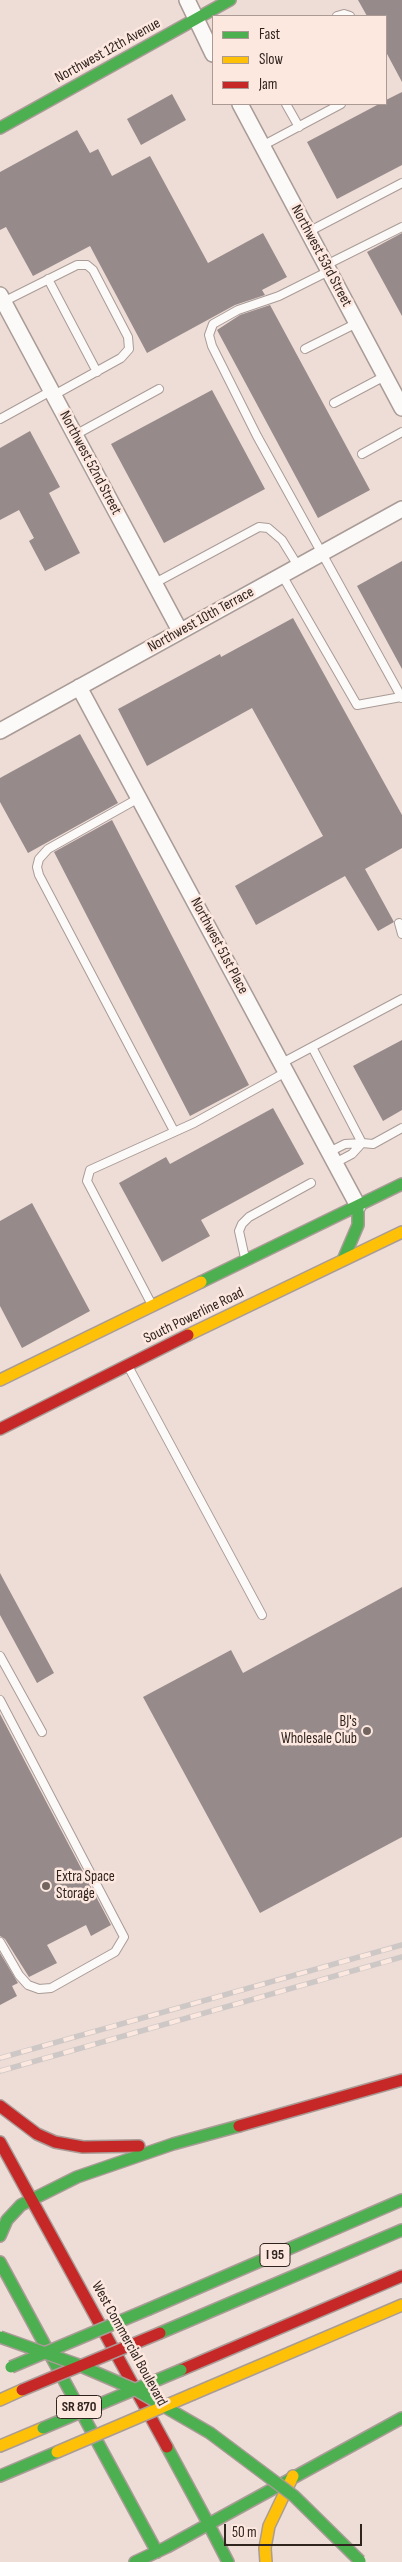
<!DOCTYPE html>
<style>
body{margin:0}
#map{position:relative;width:402px;height:2562px;overflow:hidden;background:#eedcd6;font-family:"Sofia Sans Condensed",sans-serif}
canvas{display:block}
.legend{position:absolute;left:212px;top:15px;width:175px;height:90px;box-sizing:border-box;background:#fde8e0;border:1px solid #ab9a93;margin:0;padding:6px 9px;list-style:none;font-size:15px;color:#30241f}
.legend li{display:flex;align-items:center;gap:10px;height:25px}
.legend b{width:25px;border:1px solid #ab9a93}
.scale{position:absolute;left:224px;top:2524px;width:138px;height:22px;box-sizing:border-box;border:2px solid #30241f;border-top:0;padding-left:6px;font-size:15px;line-height:18px;white-space:nowrap;color:#30241f;-webkit-text-stroke:4px #fde8e0;paint-order:stroke}
</style>
<div id="map">
<canvas width="402" height="2562"></canvas>
<ul class="legend">
<li><b style="height:6px;background:#4caf50"></b>Fast</li>
<li><b style="height:6px;background:#ffc107"></b>Slow</li>
<li><b style="height:6px;background:#c62828"></b>Jam</li>
</ul>
<div class="scale">50 m</div>
</div>
<script>
const c = document.querySelector('canvas').getContext('2d');
c.lineJoin = 'round';
function fillPath(path, color) {
  c.fillStyle = color;
  c.fill(path, 'evenodd');
}
function toPath(rows) {
  const path = new Path2D();
  for (const r of rows) {
    path.moveTo(r[0], r[1]);
    for (let i = 2; i < r.length; i += 2) path.lineTo(r[i], r[i + 1]);
  }
  return path;
}
function trace(path, color, width, dash) {
  c.strokeStyle = color;
  c.lineWidth = width;
  c.lineCap = dash ? 'butt' : 'round';
  c.setLineDash(dash || []);
  c.stroke(path);
}
function label(font, color, halo, rows, align = 'center') {
  c.font = font + ' "Sofia Sans Condensed",sans-serif';
  c.lineWidth = 5;
  c.setLineDash([]);
  c.textBaseline = 'middle';
  c.strokeStyle = halo;
  c.fillStyle = color;
  for (const [text, x, y, turn = 0] of rows) {
    c.save();
    c.translate(x, y);
    c.rotate((+turn || 0) * Math.PI / 180);
    c.textAlign = isNaN(turn) ? turn : align;
    if (halo) c.strokeText(text, 0, 0);
    c.fillText(text, 0, 0);
    c.restore();
  }
}
const building = toPath([
 [358,0,402,0,402,82,386,52,386,16,367,16],
 [402,92,402,165,337,199,307,142,379,104,386,104,386,100],
 [172,94,186,120,141,145,127,119],
 [77,130,90,153,98,149,112,176,150,156,208,263,263,233,287,277,262,290,265,295,235,305,147,353,90,246,33,276,6,227,0,230,0,172],
 [402,233,402,316,367,252],
 [270,305,370,490,318,518,217,330,240,315],
 [212,390,265,489,164,543,111,444],
 [30,431,60,487,49,493,80,553,45,571,29,541,34,538,19,510,0,520,0,448],
 [402,561,402,669,357,586],
 [293,618,402,815,402,848,365,869,394,922,378,931,345,876,256,925,235,886,323,836,252,708,147,766,118,709,220,654,221,657],
 [80,734,118,803,28,853,0,802,0,778],
 [112,820,249,1085,190,1116,54,852],
 [402,1040,402,1110,383,1121,353,1066],
 [273,1108,304,1164,201,1220,210,1236,162,1262,119,1183,166,1157,170,1164],
 [32,1203,90,1311,22,1348,0,1306,0,1221],
 [0,1573,54,1673,37,1683,0,1615],
 [402,1587,402,1837,260,1913,143,1697,231,1650,243,1673],
 [0,1714,111,1925,91,1936,86,1925,47,1945,57,1963,29,1977,5,1939,0,1936],
 [0,1953,18,1983,12,1986,17,1996,0,2005]
]);
const lane = toPath([
 [337,16,344,14,350,16],
 [286,104,299,127],
 [262,146,341,104],
 [308,232,402,183],
 [326,265,402,227],
 [329,271,279,296,238,310,213,324,209,335,212,346,257,436,402,698],
 [48,279,97,372],
 [3,302,77,265,87,265,93,270,128,337,129,349,121,358,54,395],
 [305,349,357,323],
 [334,403,385,376],
 [0,419,51,391],
 [75,435,159,389],
 [362,454,402,432],
 [282,575,357,705,401,697],
 [155,583,259,527,268,528,282,540,298,566],
 [139,798,48,849,39,859,37,867,39,875,174,1131],
 [399,923,402,934],
 [312,1047,362,1143,373,1144,402,1128],
 [282,1063,402,999],
 [329,1152,345,1144,362,1143,352,1154,335,1163],
 [245,1258,239,1231,242,1224,249,1217,311,1183],
 [152,1305,87,1181,90,1170,194,1123,286,1072],
 [128,1366,262,1615],
 [0,1656,42,1732],
 [0,1700,124,1937,115,1952,51,1988,39,1989,28,1985,19,1975,0,1942]
]);
const street = toPath([
 [187,0,213,54],
 [240,104,402,408],
 [0,295,180,631],
 [79,687,358,1206],
 [0,731,402,509]
]);
const fast = toPath([
 [0,128,230,0],
 [343,1260,358,1225,358,1206],
 [201,1282,402,1184],
 [0,2236,7,2220,21,2205,77,2177,173,2144,239,2126],
 [0,2262,157,2552],
 [149,2309,402,2200],
 [160,2333,402,2230],
 [167,2447,208,2523],
 [0,2476,57,2452],
 [208,2523,228,2562],
 [135,2562,167,2547,402,2418]
]);
const slow = toPath([
 [188,1335,402,1232],
 [0,1380,201,1282],
 [193,2394,402,2305],
 [0,2400,22,2390],
 [0,2446,43,2428],
 [266,2562,265,2548,269,2526,293,2476]
]);
const jam = toPath([
 [0,1429,188,1335],
 [0,2106,37,2134,55,2142,83,2147,139,2146],
 [239,2126,402,2080],
 [0,2142,167,2447],
 [181,2370,402,2276]
]);
const rail = toPath([
 [0,2058,402,1945],
 [0,2071,402,1957]
]);
const fastBridge = toPath([
 [0,2337,76,2364,134,2389,210,2433,294,2496,360,2561],
 [11,2367,149,2309],
 [43,2428,181,2370]
]);
const slowBridge = toPath([
 [57,2452,193,2394]
]);
const jamBridge = toPath([
 [22,2390,160,2333]
]);
const markers = [
 [367,1731,5,"#72645f"],
 [46,1886,5,"#72645f"]
];
const shields = [
 [275,2255,30],
 [79,2407,45]
];
const shieldNames = [
 ["I 95",275,2255],
 ["SR 870",79,2407]
];
const streetNames = [
 ["Northwest 12th Avenue",108,51,-29],
 ["Northwest 53rd Street",321,256,62],
 ["Northwest 52nd Street",90,463,62],
 ["Northwest 10th Terrace",201,620,-29],
 ["Northwest 51st Place",219,946,62],
 ["South Powerline Road",194,1316,-26],
 ["West Commercial Boulevard",129,2344,61]
];
const poiNames = [
 ["BJ's",357,1722],
 ["Wholesale Club",357,1739],
 ["Extra Space",56,1877,"left"],
 ["Storage",56,1894,"left"]
];
fillPath(building, '#978a8a');
trace(lane, '#a99b96', 10);
trace(street, '#a99b96', 18);
trace(fast, '#a99b96', 14);
trace(slow, '#a99b96', 14);
trace(jam, '#a99b96', 14);
trace(lane, '#fcfaf9', 8);
trace(street, '#fcfaf9', 15);
trace(fast, '#4caf50', 11);
trace(slow, '#ffc107', 11);
trace(jam, '#c62828', 11);
trace(rail, '#cdc8c6', 5.5);
trace(rail, '#fde8e0', 4, [11]);
trace(fastBridge, '#a99b96', 14, []);
trace(slowBridge, '#a99b96', 14, []);
trace(jamBridge, '#a99b96', 14, []);
trace(fastBridge, '#4caf50', 11);
trace(slowBridge, '#ffc107', 11);
trace(jamBridge, '#c62828', 11);
for (const [x, y, r, color] of markers) {
  const dot = new Path2D();
  dot.arc(x, y, r, 0, 2 * Math.PI);
  c.fillStyle = color;
  c.fill(dot);
  trace(dot, '#fde8e0', 2);
}
for (const [x, y, w] of shields) {
  const box = new Path2D();
  box.roundRect(x - w / 2, y - 11.5, w, 23, 4);
  c.fillStyle = '#fde8e0';
  c.fill(box);
  trace(box, '#30241f', 1);
}
label('bold 14px', '#30241f', null, shieldNames);
label('15px', '#30241f', '#fde8e0', streetNames);
label('15px', '#30241f', '#fde8e0', poiNames, 'right');
</script>
